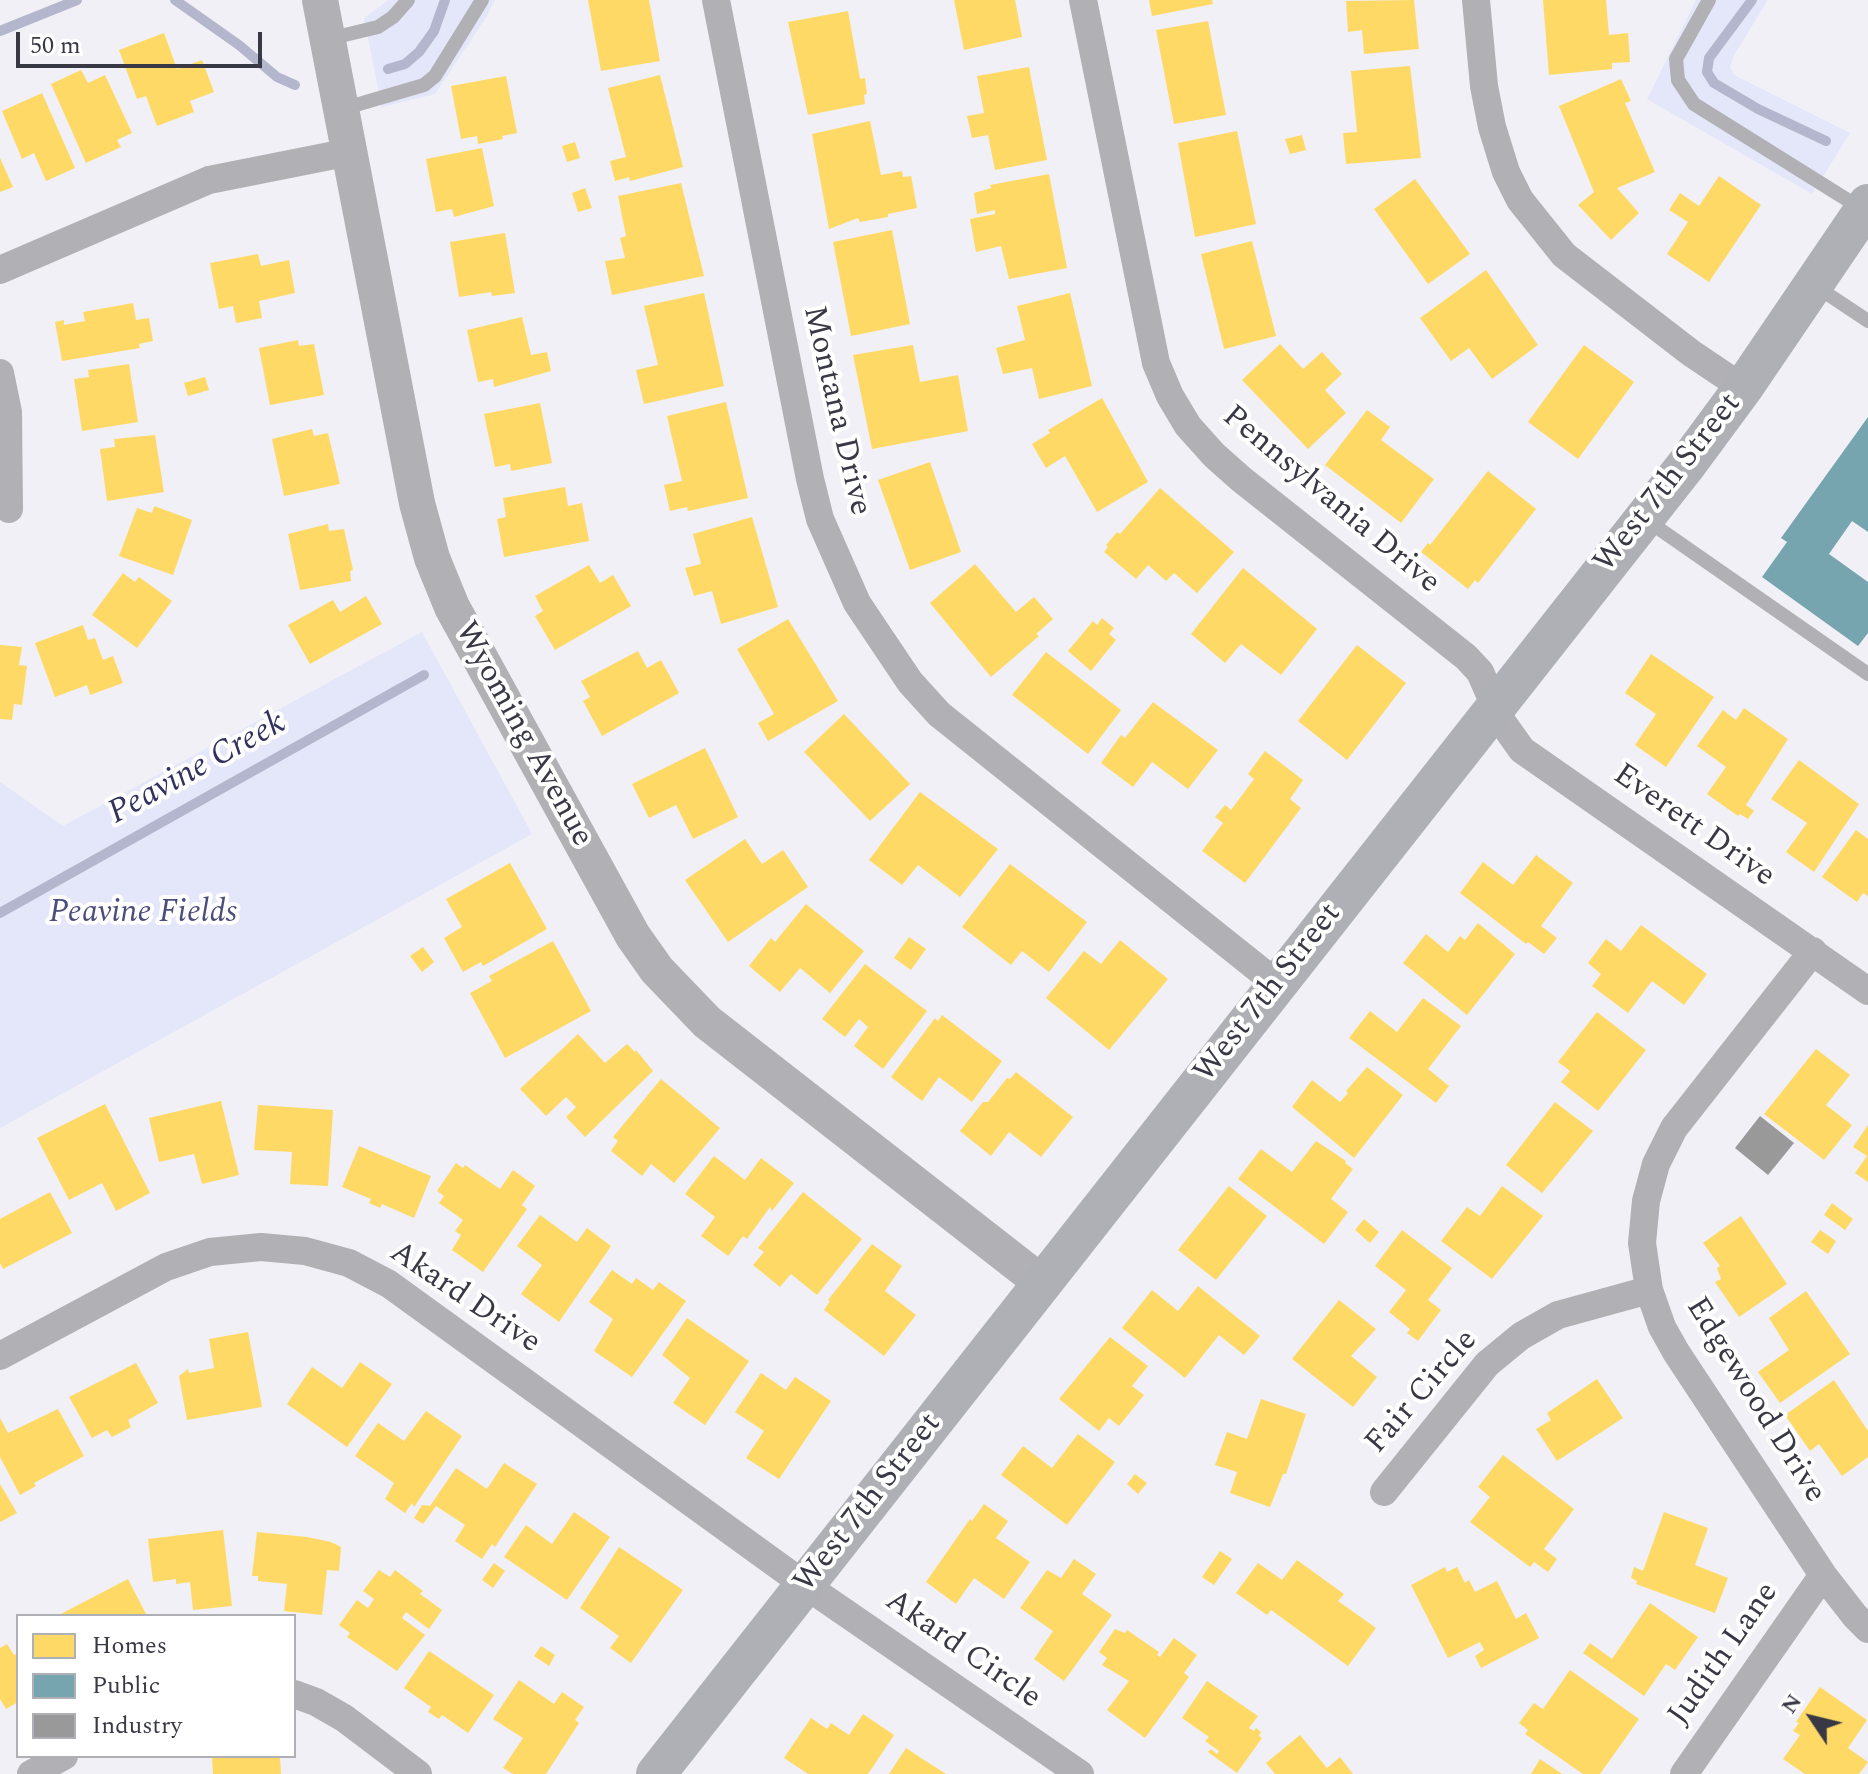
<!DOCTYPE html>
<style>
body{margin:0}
#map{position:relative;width:1868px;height:1774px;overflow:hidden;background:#f0f0f6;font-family:Spectral,serif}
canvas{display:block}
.legend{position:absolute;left:16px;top:1614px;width:280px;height:144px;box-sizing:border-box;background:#fff;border:2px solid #afb0b5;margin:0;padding:10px 14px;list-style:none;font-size:24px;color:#383945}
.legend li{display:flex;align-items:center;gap:16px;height:40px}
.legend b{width:40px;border:2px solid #afb0b5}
.north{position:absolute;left:1772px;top:1678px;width:80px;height:80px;-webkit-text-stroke:6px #fff;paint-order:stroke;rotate:305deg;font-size:22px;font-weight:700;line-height:32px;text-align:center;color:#383945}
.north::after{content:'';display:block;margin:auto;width:28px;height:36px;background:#383945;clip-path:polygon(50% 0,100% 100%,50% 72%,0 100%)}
.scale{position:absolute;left:16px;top:32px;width:246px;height:36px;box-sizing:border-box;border:4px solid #383945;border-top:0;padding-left:10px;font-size:24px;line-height:28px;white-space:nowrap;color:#383945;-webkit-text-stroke:6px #fff;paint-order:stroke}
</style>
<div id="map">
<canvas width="1868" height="1774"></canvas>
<ul class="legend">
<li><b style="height:22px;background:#ffd966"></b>Homes</li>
<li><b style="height:22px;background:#76a5af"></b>Public</li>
<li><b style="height:22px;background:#999"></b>Industry</li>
</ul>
<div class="north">N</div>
<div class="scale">50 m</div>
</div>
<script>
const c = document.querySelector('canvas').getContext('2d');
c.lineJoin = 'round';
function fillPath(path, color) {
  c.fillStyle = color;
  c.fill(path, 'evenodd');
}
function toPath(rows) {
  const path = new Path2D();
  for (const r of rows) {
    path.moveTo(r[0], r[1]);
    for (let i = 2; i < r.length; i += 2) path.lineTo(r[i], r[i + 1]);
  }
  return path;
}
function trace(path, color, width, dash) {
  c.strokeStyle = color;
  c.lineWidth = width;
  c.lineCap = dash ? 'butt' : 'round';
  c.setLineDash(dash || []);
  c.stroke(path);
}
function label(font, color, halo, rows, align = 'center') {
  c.font = font + ' Spectral,serif';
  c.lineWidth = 8;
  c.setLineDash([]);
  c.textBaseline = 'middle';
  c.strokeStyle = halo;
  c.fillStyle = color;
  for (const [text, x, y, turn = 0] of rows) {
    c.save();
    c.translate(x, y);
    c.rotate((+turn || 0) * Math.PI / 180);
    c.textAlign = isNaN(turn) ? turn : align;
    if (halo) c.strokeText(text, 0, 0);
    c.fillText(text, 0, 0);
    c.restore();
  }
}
const green = toPath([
 [389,0,495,0,487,16,435,94,382,107,364,18],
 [1696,0,1768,0,1734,55,1730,67,1734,75,1850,133,1812,194,1647,99],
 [422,632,532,834,0,1128,0,782,63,826]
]);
const homes = toPath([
 [588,0,649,0,660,61,601,71],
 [954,0,1015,0,1022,37,964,50],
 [1149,0,1212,0,1213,4,1152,16],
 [1414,0,1419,49,1364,54,1362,30,1348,32,1346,1],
 [1543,0,1606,0,1609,35,1628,33,1630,62,1612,63,1612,69,1549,75],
 [848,11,860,79,865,78,867,94,864,95,865,104,808,115,788,22],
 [1208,21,1226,115,1174,124,1156,30],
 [164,33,177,69,202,60,214,92,190,101,194,112,157,126,146,96,137,99,119,50],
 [1410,66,1421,158,1346,164,1343,133,1357,132,1351,71],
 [1029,67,1047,160,995,170,988,135,972,138,967,116,984,113,977,76],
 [81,70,88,83,105,75,132,133,117,140,121,147,86,163,51,84],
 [660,75,683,167,630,181,629,177,615,181,610,161,626,157,608,88],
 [506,76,517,133,502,136,503,139,478,144,477,136,461,139,451,86],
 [1621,79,1631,101,1625,103,1655,172,1617,188,1639,213,1611,240,1578,205,1594,192,1559,106],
 [42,93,75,168,46,181,34,153,22,159,2,111],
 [870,121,881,175,902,171,903,177,911,176,917,208,888,214,888,217,860,222,858,218,829,229,812,134],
 [1237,131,1256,224,1195,237,1178,143],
 [1302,135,1306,150,1290,154,1285,139],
 [575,142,580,158,567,162,562,146],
 [482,148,494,206,454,217,452,209,436,212,426,159],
 [0,158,13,187,0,192],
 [1049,174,1067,268,1009,279,1001,246,976,252,970,219,995,214,995,210,977,214,974,193,991,188,990,185],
 [1719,176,1761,205,1709,282,1667,254,1688,222,1669,210,1680,193,1699,206],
 [1415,179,1470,254,1428,284,1374,209],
 [681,183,704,276,612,295,605,261,625,258,620,238,626,236,618,196],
 [585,188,592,208,578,212,572,193],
 [892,230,910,324,851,336,833,242],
 [505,233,515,293,492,296,491,292,459,297,450,242],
 [1252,241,1276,336,1224,349,1201,254],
 [258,254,261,266,289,260,295,293,259,301,262,318,236,323,233,306,219,309,210,263],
 [1486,270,1538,345,1492,379,1469,348,1451,361,1420,318],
 [704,293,724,386,644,404,636,370,658,365,644,306],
 [1070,293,1092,386,1039,399,1032,368,1003,374,996,348,1025,340,1017,306],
 [133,303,136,320,149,318,153,341,139,344,140,348,62,361,55,322,64,320,64,325,85,321,83,312],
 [522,317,531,355,547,352,551,371,494,387,493,379,478,382,467,330],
 [298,340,299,346,314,344,324,395,270,405,259,348],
 [1280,344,1303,369,1322,352,1342,374,1325,390,1346,413,1308,449,1242,380],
 [913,345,920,382,958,375,968,431,872,449,853,355],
 [1584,345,1634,382,1578,459,1528,422],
 [129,364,138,422,82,431,74,379,89,377,88,370],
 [205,377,209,390,188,396,184,383],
 [1102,398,1148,482,1097,512,1065,456,1046,468,1032,444,1050,433,1048,430],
 [726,402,748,498,688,511,687,507,670,511,664,485,682,481,667,416],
 [540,403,552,463,511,471,510,464,495,467,484,414],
 [1367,410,1390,427,1381,440,1434,479,1401,523,1325,465],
 [312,429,314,436,328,433,340,484,284,496,272,439],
 [155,435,164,492,107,501,100,449,115,447,114,439],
 [930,462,961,552,910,570,878,480],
 [1488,471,1536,509,1478,583,1475,580,1468,589,1421,552,1428,543,1430,545],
 [565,487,568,506,582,503,589,541,504,557,497,519,506,517,503,498],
 [1160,488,1234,552,1197,593,1174,573,1166,581,1148,565,1136,579,1104,552,1108,547,1106,545,1117,532,1120,534],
 [154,506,192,520,173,575,119,556,137,508,152,513],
 [752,517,778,607,721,624,712,591,694,596,685,568,701,564,693,534],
 [328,524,329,531,344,529,353,570,350,571,351,581,300,590,288,534],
 [975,564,1016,612,1034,597,1053,619,1036,634,1039,636,991,677,930,603],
 [589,565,600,583,613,575,631,606,555,650,535,616,543,611,535,596],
 [1243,568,1317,629,1281,675,1241,644,1225,663,1191,634],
 [123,573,135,582,139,577,172,601,137,648,92,615],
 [366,596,382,624,310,664,288,625,333,600,340,612],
 [1102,618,1114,628,1109,634,1116,640,1091,671,1068,651,1093,621,1097,625],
 [788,619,838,701,768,741,758,723,774,714,737,649],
 [83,625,88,640,95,638,103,660,113,656,123,683,90,695,87,685,55,697,35,643],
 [0,645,22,647,19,665,27,666,22,705,14,704,12,720,0,719],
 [1357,645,1406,683,1347,760,1298,721],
 [638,651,647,668,661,660,679,693,602,736,583,701,590,697,581,681],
 [1046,652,1121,710,1088,754,1012,695],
 [1651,654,1714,697,1666,767,1635,745,1656,714,1625,693],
 [1153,702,1218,750,1188,789,1152,762,1133,787,1101,763,1121,735,1125,738],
 [1744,708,1788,739,1746,805,1754,811,1748,819,1740,814,1738,816,1707,794,1726,767,1697,746,1723,710,1736,720],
 [844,714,910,784,870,821,804,752],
 [705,748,738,817,693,839,676,805,649,818,632,784],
 [1265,751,1303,780,1290,799,1301,808,1245,883,1202,851,1223,823,1215,817,1225,805,1231,810,1254,779,1248,774],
 [1799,760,1859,804,1814,872,1786,852,1807,823,1771,799],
 [920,792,998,849,960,897,918,865,902,885,869,860],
 [1856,830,1868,839,1868,896,1863,893,1857,902,1822,877],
 [745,839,762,864,783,850,808,887,728,942,685,880],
 [1536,855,1573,883,1541,926,1557,938,1544,954,1528,942,1526,944,1460,893,1483,862,1513,885],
 [510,863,547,929,483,966,481,962,463,972,444,938,462,927,446,899],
 [1010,864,1087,922,1049,972,1022,951,1011,965,962,927],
 [806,904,864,951,830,993,800,968,780,992,749,966,771,938,775,942],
 [1478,923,1515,954,1467,1015,1403,963,1426,934,1448,952,1460,936,1465,940],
 [1641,925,1707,974,1684,1005,1652,981,1628,1013,1592,986,1601,974,1588,963,1606,939,1621,951],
 [909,937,926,949,911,970,894,958],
 [1120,940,1168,979,1109,1050,1046,998,1084,951,1101,964],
 [553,941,591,1011,505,1058,470,993,492,981,489,976],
 [423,947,434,962,422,972,410,956],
 [865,964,927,1011,883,1069,854,1046,868,1027,859,1019,845,1037,822,1019],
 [1423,998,1461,1026,1428,1069,1449,1086,1436,1103,1349,1038,1370,1011,1397,1032],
 [1597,1012,1646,1050,1598,1111,1561,1082,1570,1071,1558,1062],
 [942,1015,1002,1061,972,1102,939,1077,922,1101,891,1077,935,1018,938,1021],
 [578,1034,605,1063,627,1044,635,1052,636,1050,653,1071,585,1137,566,1117,576,1107,566,1097,546,1116,520,1089],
 [1816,1049,1850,1075,1826,1105,1852,1125,1824,1160,1764,1114],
 [1367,1067,1403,1095,1354,1158,1292,1107,1312,1080,1340,1102,1348,1093,1346,1091],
 [1016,1072,1073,1117,1041,1157,1009,1132,991,1156,960,1131,983,1102,988,1102,1007,1078,1010,1079],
 [661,1079,720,1128,674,1183,651,1164,642,1176,611,1151,618,1141,613,1137],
 [221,1101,239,1175,202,1184,194,1154,159,1162,149,1118],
 [1555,1102,1593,1131,1542,1193,1506,1165],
 [105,1104,150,1193,116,1211,102,1183,69,1200,37,1138],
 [258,1105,333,1110,328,1186,290,1184,292,1152,254,1150],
 [1868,1125,1868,1182,1855,1173,1867,1156,1853,1147],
 [1316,1141,1346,1161,1345,1163,1353,1169,1331,1199,1348,1212,1324,1244,1238,1179,1261,1149,1292,1172],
 [359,1146,431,1176,414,1218,382,1204,380,1208,369,1203,371,1199,342,1187],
 [714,1156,745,1180,761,1158,794,1183,772,1211,770,1207,747,1239,743,1236,728,1256,701,1236,715,1217,685,1194],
 [456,1163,463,1168,465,1165,500,1189,513,1170,535,1186,522,1205,527,1209,483,1272,452,1250,461,1235,455,1231,463,1220,439,1203,444,1196,437,1191],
 [1229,1186,1267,1216,1216,1280,1178,1250],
 [1502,1186,1543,1216,1492,1279,1441,1241,1467,1207,1480,1216],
 [50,1192,72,1233,3,1269,0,1263,0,1219],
 [803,1192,862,1239,817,1295,791,1274,780,1287,753,1265,764,1252,758,1248],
 [1832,1203,1853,1219,1845,1230,1824,1215],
 [540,1215,577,1242,587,1228,611,1246,559,1322,521,1294,542,1265,517,1246],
 [1741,1216,1787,1284,1739,1317,1715,1282,1721,1279,1717,1268,1720,1266,1703,1243],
 [1364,1219,1379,1232,1370,1243,1355,1230],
 [1402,1230,1452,1268,1428,1300,1441,1310,1418,1341,1407,1333,1410,1329,1389,1312,1406,1290,1375,1266],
 [1820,1230,1836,1241,1828,1254,1811,1242],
 [872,1244,902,1266,885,1291,916,1315,884,1356,824,1310,830,1301,828,1300],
 [612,1270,632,1284,636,1278,653,1290,659,1282,686,1301,632,1377,594,1351,613,1319,589,1302],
 [1198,1286,1260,1336,1244,1355,1219,1335,1185,1378,1122,1328,1152,1290,1178,1311],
 [1806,1291,1850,1354,1780,1403,1758,1372,1789,1350,1769,1318],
 [1339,1300,1376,1329,1351,1356,1377,1377,1353,1407,1292,1359],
 [687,1318,749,1361,705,1425,673,1403,690,1378,662,1355],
 [248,1332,262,1407,187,1420,179,1376,188,1369,189,1373,214,1368,209,1339],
 [1110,1337,1148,1366,1132,1386,1144,1395,1119,1426,1109,1418,1099,1431,1059,1399],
 [360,1362,392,1384,347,1447,287,1404,312,1367,342,1388],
 [136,1363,158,1403,128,1420,131,1427,112,1437,107,1430,92,1438,69,1397],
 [761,1373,786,1390,795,1377,831,1401,779,1479,746,1458,764,1431,735,1412],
 [1597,1379,1623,1418,1557,1461,1536,1429,1551,1420,1547,1413],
 [1834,1380,1868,1431,1868,1457,1842,1476,1819,1444,1810,1451,1785,1415],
 [1261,1399,1306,1414,1286,1474,1283,1474,1270,1507,1230,1493,1237,1472,1215,1465,1227,1432,1247,1439],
 [58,1409,84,1456,34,1483,36,1486,20,1495,0,1457,0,1418,8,1433],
 [426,1411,462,1436,414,1507,412,1503,405,1513,385,1499,394,1483,355,1456,378,1423,404,1441],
 [1078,1434,1115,1462,1067,1525,1001,1475,1023,1446,1052,1468],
 [1503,1455,1574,1509,1544,1549,1557,1559,1548,1572,1534,1562,1530,1567,1470,1522,1490,1497,1478,1487],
 [504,1463,537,1484,495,1547,492,1544,482,1559,455,1541,465,1525,436,1506,423,1524,414,1518,422,1505,430,1506,456,1468,487,1489],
 [1135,1474,1147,1483,1138,1494,1127,1484],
 [0,1484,17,1513,0,1522],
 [984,1504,1008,1521,996,1538,1030,1562,1004,1599,974,1578,956,1604,926,1582,970,1519,972,1521],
 [574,1512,610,1537,567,1600,504,1557,526,1525,552,1544],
 [1664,1512,1708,1528,1695,1565,1728,1578,1715,1613,1636,1584,1637,1581,1631,1578,1634,1567,1643,1571],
 [223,1530,232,1606,193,1610,190,1582,176,1584,176,1579,153,1582,148,1539],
 [257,1532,307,1537,331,1542,341,1547,339,1571,327,1570,322,1615,284,1611,287,1584,258,1581,258,1576,252,1576],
 [619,1547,683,1590,631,1663,610,1648,619,1636,580,1608],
 [1220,1551,1232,1559,1214,1585,1202,1577],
 [1074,1559,1096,1574,1082,1594,1112,1615,1064,1681,1034,1659,1053,1631,1020,1608,1047,1570,1061,1578],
 [1297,1560,1344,1594,1338,1601,1376,1628,1348,1666,1271,1610,1267,1615,1236,1593,1258,1563,1282,1580],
 [494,1563,505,1571,493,1588,482,1580],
 [1445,1567,1447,1572,1457,1567,1465,1583,1469,1580,1475,1592,1497,1581,1516,1619,1526,1613,1539,1638,1481,1668,1475,1656,1484,1650,1480,1642,1448,1658,1411,1585],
 [379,1570,390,1577,395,1570,423,1591,420,1594,442,1610,429,1629,406,1612,402,1618,425,1635,397,1671,347,1637,350,1633,339,1625,357,1600,368,1608,374,1599,363,1591],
 [128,1579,147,1616,57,1616],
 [1650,1603,1698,1637,1675,1670,1666,1664,1644,1696,1583,1653,1590,1643,1612,1659],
 [1115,1629,1125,1633,1127,1630,1159,1652,1157,1655,1160,1657,1174,1638,1197,1655,1184,1673,1189,1677,1145,1738,1107,1710,1129,1681,1102,1665,1107,1658,1099,1652],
 [7,1644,14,1655,18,1653,18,1702,6,1709,0,1699,0,1648],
 [541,1646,555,1655,549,1666,534,1656],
 [429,1651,494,1695,468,1733,442,1715,439,1719,428,1712,431,1707,404,1688],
 [1570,1670,1639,1719,1600,1774,1583,1774,1525,1734,1528,1730,1519,1723,1534,1703,1543,1709],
 [519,1680,554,1704,562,1692,584,1707,575,1720,579,1723,546,1774,513,1774,503,1768,523,1738,493,1719],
 [1207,1681,1258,1716,1249,1728,1254,1731,1256,1728,1261,1732,1259,1736,1262,1738,1237,1773,1208,1752,1211,1749,1217,1754,1219,1751,1205,1741,1209,1737,1182,1718],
 [1820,1687,1867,1720,1848,1748,1868,1762,1859,1774,1805,1774,1783,1759,1800,1735,1793,1731,1799,1723,1796,1722],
 [863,1714,894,1735,868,1774,808,1774,784,1758,811,1718,827,1729,831,1723,849,1735],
 [1300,1735,1327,1768,1340,1757,1353,1774,1275,1774,1266,1763],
 [906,1748,921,1758,946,1774,889,1774],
 [212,1756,280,1756,281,1774,213,1774],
 [1540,1759,1562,1774,1531,1774]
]);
const public = toPath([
 [1868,417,1868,532,1852,521,1829,554,1868,582,1868,633,1858,646,1762,577,1787,542,1781,538]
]);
const industry = toPath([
 [1760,1116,1794,1143,1768,1175,1735,1148]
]);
const stream = toPath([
 [175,0,239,45,277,77,295,85],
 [1752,0,1709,58,1707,72,1714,83,1758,109,1826,141],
 [0,31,77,0],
 [388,69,405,64,419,52,434,31,445,0],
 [0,913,424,675]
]);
const service = toPath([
 [1709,0,1676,59,1678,80,1694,104,1862,209],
 [328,39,378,27,393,17,408,0],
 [342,109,424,85,435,76,482,0],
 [1814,285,1868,321],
 [1645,519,1868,674]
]);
const minor = toPath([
 [716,0,810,479,820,519,857,603,910,682,939,714,1276,983],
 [1083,0,1156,363,1170,396,1188,426,1214,455,1241,479,1466,657,1480,672,1502,722,1522,750,1868,991],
 [1476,0,1484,86,1492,127,1506,172,1520,200,1564,255,1691,353,1743,388],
 [0,270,209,180,350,152],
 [0,373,8,412,9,509],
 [1813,951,1674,1128,1656,1164,1646,1201,1642,1243,1649,1290,1662,1327,1676,1352,1823,1575,1855,1616,1868,1629],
 [0,1356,166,1267,210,1252,261,1247,305,1251,349,1263,389,1284,805,1585,1080,1774],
 [1384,1492,1487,1364,1521,1336,1558,1315,1649,1290],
 [294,1694,316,1702,344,1718,418,1774],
 [31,1774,64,1756],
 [1684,1774,1823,1575]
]);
const tertiary = toPath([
 [320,0,417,503,432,558,452,607,633,936,657,970,707,1022,1042,1283]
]);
const secondary = toPath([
 [656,1774,1687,464,1743,388,1868,204]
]);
const streetNames = [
 ["Montana Drive",835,411,77],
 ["West 7th Street",1669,484,-52],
 ["Pennsylvania Drive",1330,501,40],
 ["Wyoming Avenue",522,735,61],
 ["Everett Drive",1693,827,35],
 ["West 7th Street",1269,994,-52],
 ["Akard Drive",464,1299,34],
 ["Fair Circle",1423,1393,-49],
 ["Edgewood Drive",1754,1401,58],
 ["West 7th Street",869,1504,-52],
 ["Akard Circle",962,1651,35],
 ["Judith Lane",1725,1655,-55]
];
const parkNames = [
 ["Peavine Fields",143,915]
];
const waterNames = [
 ["Peavine Creek",198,770,-29]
];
fillPath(green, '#e4e6f9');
fillPath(homes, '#ffd966');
fillPath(public, '#76a5af');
fillPath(industry, '#999');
trace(stream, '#b4b6cd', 10);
trace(service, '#b0b0b5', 14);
trace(minor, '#b0b0b5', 28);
trace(tertiary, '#b0b0b5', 36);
trace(secondary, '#afb0b5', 40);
label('32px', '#383945', '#fff', streetNames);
label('italic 32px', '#4b4d7b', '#fff', parkNames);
label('italic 34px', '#31325d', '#fff', waterNames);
</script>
